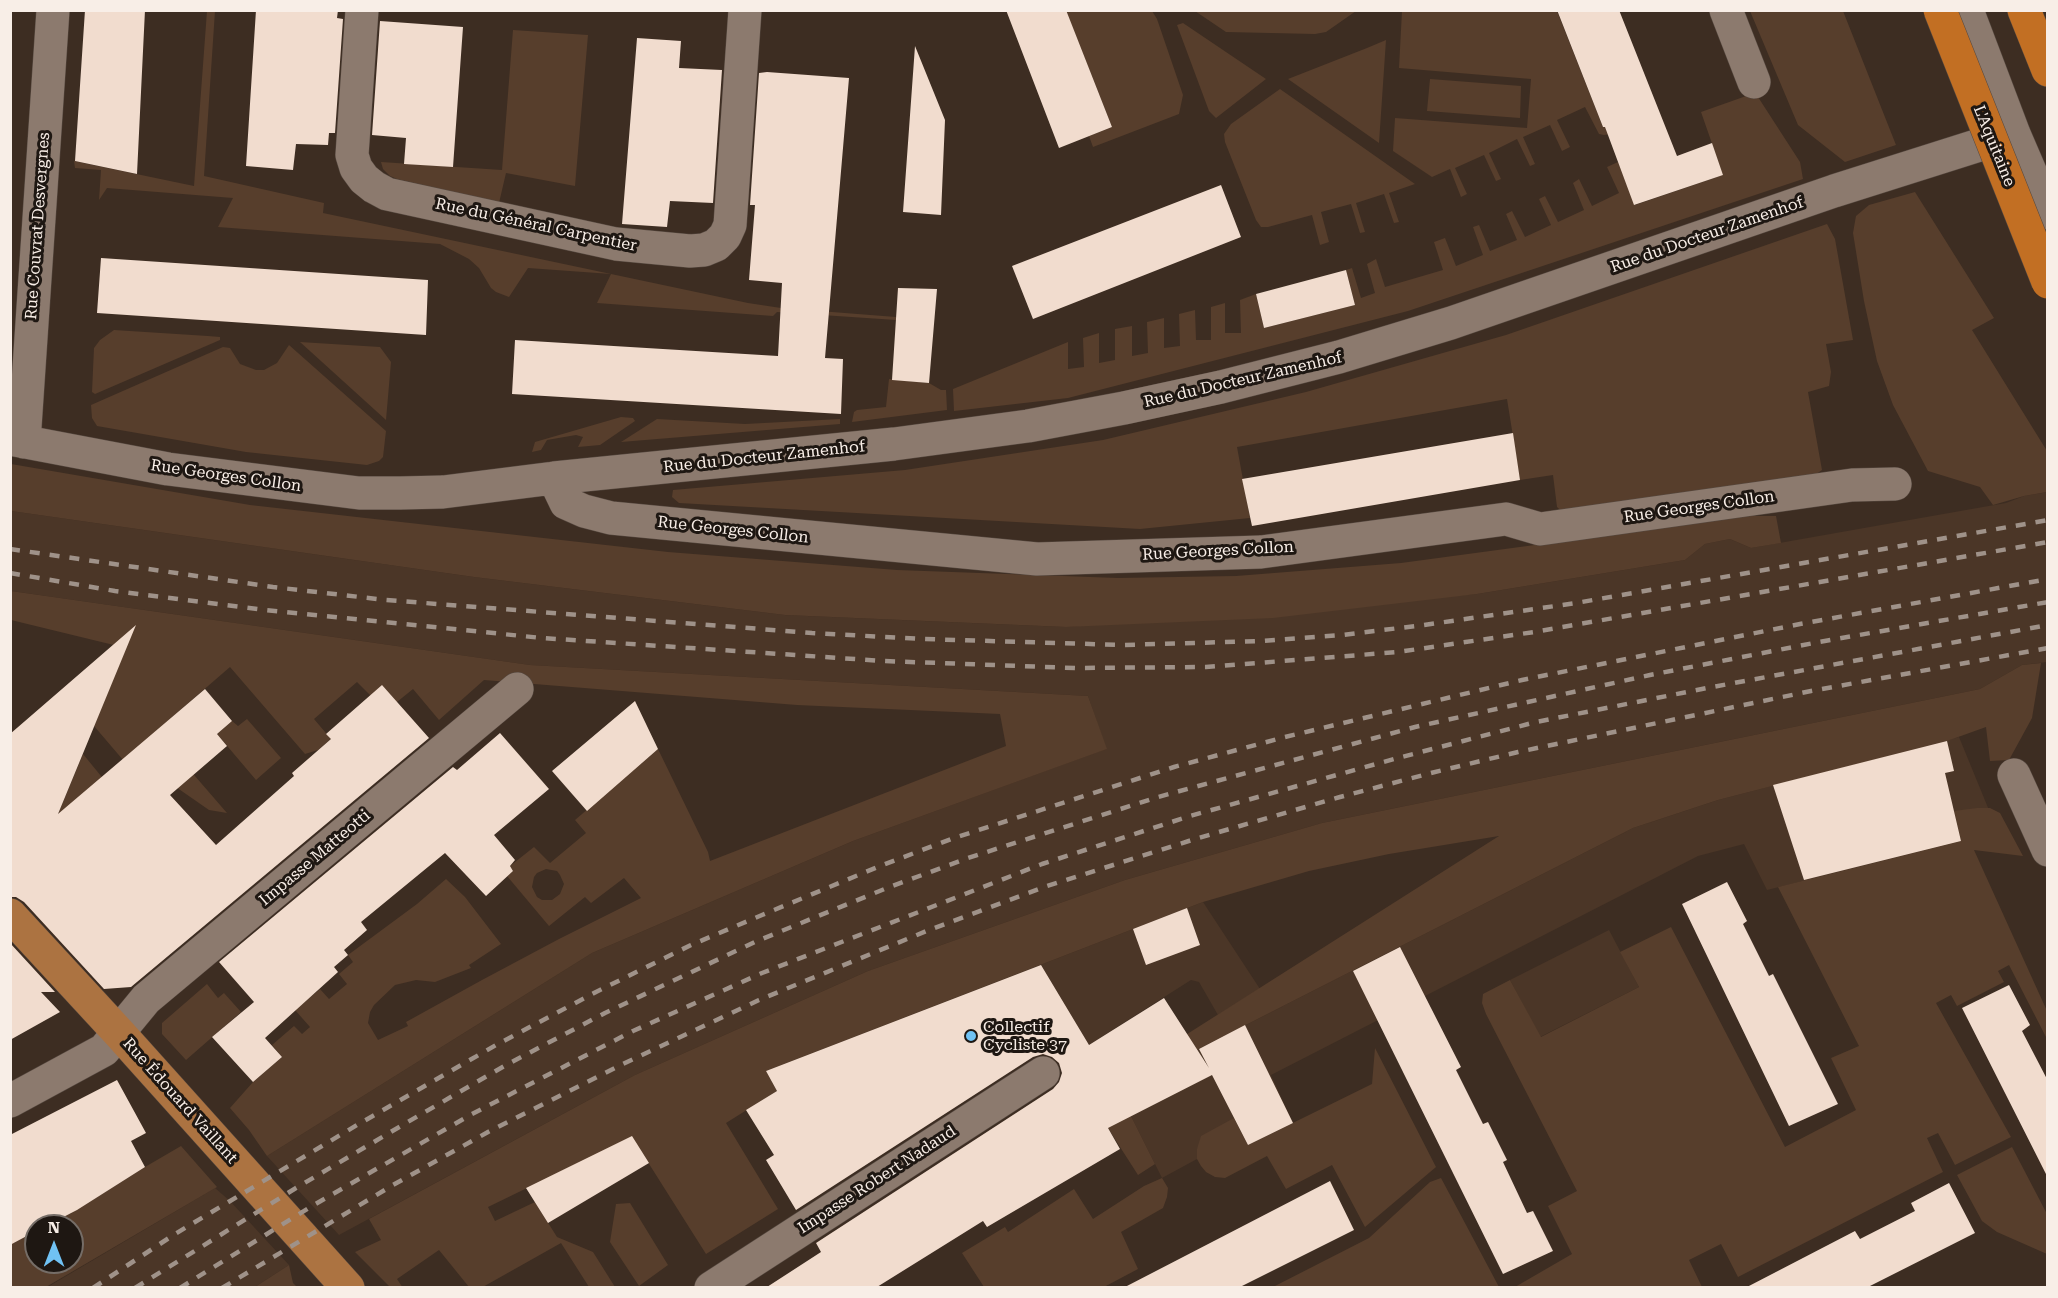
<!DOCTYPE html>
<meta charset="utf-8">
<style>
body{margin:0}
#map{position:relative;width:2058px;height:1298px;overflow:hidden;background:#3d2d22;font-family:"Roboto Serif",serif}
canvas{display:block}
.frame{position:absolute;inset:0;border:12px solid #f8eee7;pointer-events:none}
.north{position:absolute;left:24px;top:1214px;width:60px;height:60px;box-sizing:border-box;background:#1e1712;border:2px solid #756d67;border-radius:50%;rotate:0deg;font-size:16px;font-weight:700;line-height:24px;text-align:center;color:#f8eee7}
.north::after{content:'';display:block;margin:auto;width:21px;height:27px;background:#70c2f4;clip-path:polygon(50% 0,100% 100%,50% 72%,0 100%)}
</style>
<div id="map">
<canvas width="2058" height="1298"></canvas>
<div class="frame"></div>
<div class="north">N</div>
</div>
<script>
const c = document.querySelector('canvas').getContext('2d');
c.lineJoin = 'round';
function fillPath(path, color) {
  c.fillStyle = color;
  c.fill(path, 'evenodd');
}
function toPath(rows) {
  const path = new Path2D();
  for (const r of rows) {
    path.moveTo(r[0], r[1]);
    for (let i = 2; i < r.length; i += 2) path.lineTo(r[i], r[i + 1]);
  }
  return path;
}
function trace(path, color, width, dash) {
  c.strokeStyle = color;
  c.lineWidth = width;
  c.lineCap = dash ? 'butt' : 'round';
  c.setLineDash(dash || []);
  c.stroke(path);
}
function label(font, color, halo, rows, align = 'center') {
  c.font = font + ' "Roboto Serif",serif';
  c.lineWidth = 6;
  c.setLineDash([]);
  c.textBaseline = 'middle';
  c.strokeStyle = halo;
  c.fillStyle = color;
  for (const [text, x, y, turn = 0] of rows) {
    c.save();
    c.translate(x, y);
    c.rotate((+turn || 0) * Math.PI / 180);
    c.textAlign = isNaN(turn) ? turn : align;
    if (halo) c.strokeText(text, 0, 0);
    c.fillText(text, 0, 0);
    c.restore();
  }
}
const built = toPath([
 [2047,492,2047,662,2022,665,1980,689,1322,823,1125,880,868,971,635,1075,339,1235,267,1156,592,953,853,841,1106,749,1088,696,530,665,11,591,11,511,474,577,785,615,1066,627,1477,594,1685,560,1705,544,1730,539,1751,548,1983,507,2006,503,2024,496],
 [1959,737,1998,832,1767,890,1744,844,1698,856,1271,1075,1293,1123,1248,1145,1234,1118,1197,1149,1197,1159,1162,1178,1118,1090,1633,828,1718,800],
 [1203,902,1260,989,1218,1015,1199,982,1191,980,1065,1060,1053,1041,830,1175,766,1071],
 [1609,930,1639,987,1540,1037,1510,980],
 [215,1188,230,1201,289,1265,255,1287,46,1288]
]);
const green = toPath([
 [207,11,215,11,204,176,324,203,323,213,748,303,781,308,896,317,896,320,777,312,773,316,597,303,611,274,528,268,509,297,496,292,491,288,479,268,469,259,440,244,218,227,233,198,107,188,99,200,101,170,75,168,74,161,194,186],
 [1066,11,1152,11,1157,19,1183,95,1179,114,1093,147,1089,136,1112,127],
 [1195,11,1356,11,1326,32,1315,34,1226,32],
 [1402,11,1557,11,1603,127,1658,108,1611,134,1604,135,1599,134,1585,107,1557,120,1570,147,1562,151,1550,125,1523,137,1535,164,1530,166,1517,139,1489,153,1501,179,1496,181,1484,155,1455,168,1467,194,1461,197,1450,169,1432,177,1393,151,1395,118,1527,128,1531,79,1399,68],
 [1750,11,1843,11,1896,145,1845,162,1798,125],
 [1183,23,1266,79,1216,118,1209,111,1177,25],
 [513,30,588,35,575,186,506,173,499,203,397,179,390,176,383,169,381,162,502,170],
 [1386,40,1379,143,1288,79,1367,48],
 [1430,79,1521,86,1520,118,1427,111],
 [1280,89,1415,184,1389,193,1399,222,1394,223,1384,194,1356,203,1365,232,1360,233,1351,204,1321,212,1329,242,1320,245,1312,215,1268,227,1261,227,1256,220,1225,142,1224,134,1231,124],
 [1749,95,1758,97,1800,162,1803,179,1408,311,1068,398,954,411,953,389,1068,342,1068,369,1084,367,1083,338,1099,333,1099,363,1115,360,1115,329,1132,326,1132,356,1148,353,1147,322,1164,318,1164,348,1180,346,1179,314,1195,310,1196,340,1211,340,1211,307,1225,303,1225,333,1241,333,1240,300,1256,294,1264,328,1355,305,1346,270,1352,268,1361,298,1375,293,1367,264,1376,259,1385,287,1443,270,1434,242,1445,238,1456,266,1483,255,1473,227,1479,225,1490,251,1517,240,1506,214,1512,211,1525,237,1551,225,1539,199,1545,196,1558,222,1584,210,1573,183,1579,179,1592,206,1619,193,1607,167,1618,162,1635,205,1723,175,1701,112],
 [1915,192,1994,318,1972,330,2047,451,2047,492,2024,496,1993,505,1980,487,1928,471,1893,405,1877,361,1864,301,1853,233,1856,216,1869,205],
 [1827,224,1835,239,1853,340,1826,344,1831,372,1829,386,1808,392,1822,470,1812,477,1569,518,1557,507,1553,475,1520,480,1507,399,1237,447,1250,518,1140,529,679,503,672,497,673,490,905,470,1103,440,1306,392,1506,335],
 [114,330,208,336,220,337,220,340,95,394,92,392,94,348,100,340],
 [300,342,380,347,391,362,386,420],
 [289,345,386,431,383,457,379,461,367,465,246,452,97,426,92,418,91,405,223,347,230,348,240,364,256,370,264,370,277,363],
 [889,379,929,383,941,390,946,390,947,410,852,422,854,412,857,410,886,407],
 [621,417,633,418,635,421,600,445,578,447,583,437,576,435,547,440,541,450,532,452,535,442],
 [657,419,745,424,840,419,840,424,621,442],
 [11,464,250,505,668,552,897,570,1118,578,1236,576,1401,563,1750,516,1776,516,1781,543,1751,548,1730,539,1705,544,1685,560,1477,594,1273,618,1066,627,785,615,474,577,11,511],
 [11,591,530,665,1088,696,1107,749,853,841,592,953,267,1156,249,1130,230,1108,253,1082,282,1057,272,1045,294,1026,302,1034,310,1027,295,1010,320,989,329,999,347,984,339,974,353,962,348,955,417,904,446,879,465,897,501,944,469,965,471,968,435,982,416,980,395,985,374,1005,370,1012,368,1023,378,1040,408,1026,406,1022,482,980,559,939,641,898,624,878,591,903,585,897,549,926,507,876,513,871,510,866,534,847,550,863,586,833,575,820,658,749,708,852,710,861,1006,746,1000,714,797,705,484,680,439,720,413,689,397,702,371,696,357,682,314,719,331,739,318,750,305,754,230,667,156,731,227,813,209,810,173,785,141,781,94,726,126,648,11,620],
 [546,869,557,871,560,875,564,884,560,894,552,900,542,900,537,897,532,887,534,877,537,873],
 [2041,663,2032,718,2009,760,1990,761,1986,727,1947,741,1718,800,1633,828,1118,1090,1155,1164,1138,1175,1088,1097,1499,836,1389,854,1309,871,1203,902,766,1071,777,1091,726,1123,778,1209,706,1254,632,1137,488,1207,495,1221,535,1202,557,1237,593,1252,615,1287,589,1287,561,1243,481,1288,469,1287,439,1250,397,1279,403,1288,390,1287,355,1252,381,1240,369,1219,635,1075,868,971,1125,880,1322,823,1980,689,2022,665],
 [247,719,281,758,256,780,217,734,232,721,238,726],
 [83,754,110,787,48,838],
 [1977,808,1990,808,2000,813,2023,856,1974,850,2047,1011,2047,1039,2009,965,1998,971,2004,982,1957,1006,1951,995,1936,1003,2011,1137,1955,1165,1938,1133,1927,1138,1943,1172,1738,1277,1721,1244,1689,1260,1702,1287,1515,1287,1572,1254,1548,1206,1577,1191,1486,1014,1482,1003,1483,994,1510,980,1541,1037,1639,987,1620,952,1671,927,1785,1147,1856,1110,1831,1058,1859,1046,1778,887,1961,841,1954,811],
 [207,984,218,998,224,993,241,1012,186,1060,162,1034,162,1023],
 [1375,1048,1436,1167,1365,1227,1332,1165,1286,1189,1267,1156,1225,1178,1215,1177,1206,1172,1201,1166,1197,1159,1197,1149,1201,1136,1234,1118,1248,1145,1372,1084],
 [181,1146,217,1187,46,1287,11,1287,10,1237,14,1243,26,1236,52,1181,70,1214,145,1167],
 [36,1226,72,1226,72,1262,36,1262],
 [2012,1147,2047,1214,2047,1254,1997,1232,1982,1221,1957,1175],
 [1162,1178,1168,1188,1167,1197,1163,1208,1121,1232,1138,1269,1104,1287,984,1287,962,1253,1005,1227,1008,1232,1074,1189,1093,1219,1144,1186],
 [1441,1178,1499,1287,1273,1287,1369,1238,1430,1182],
 [630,1203,668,1265,639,1286,610,1242,616,1204],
 [289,1265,293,1283,297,1287,255,1287]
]);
const building = toPath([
 [85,10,145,10,137,174,75,161],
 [256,10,338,10,337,18,343,19,335,133,329,133,328,145,296,144,293,170,246,166],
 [1006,10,1066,10,1112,127,1059,148],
 [1557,10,1619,10,1677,156,1712,143,1723,175,1634,205,1605,127,1603,127],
 [380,21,463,27,453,167,404,164,406,138,372,135],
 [637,38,681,41,679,68,722,70,713,203,670,201,667,227,622,224],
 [915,46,945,120,941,215,903,212],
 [767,72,849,78,825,358,843,359,841,414,512,394,515,340,778,356,782,283,749,280,755,205,750,205,759,73],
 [1221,185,1241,237,1033,319,1012,266],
 [101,258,428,280,426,335,97,313],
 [1346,270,1355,305,1264,328,1256,294],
 [898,288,937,289,929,383,892,380],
 [1513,433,1520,480,1252,526,1242,479],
 [136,625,58,814,205,689,232,721,217,734,227,746,170,795,216,845,294,776,292,773,331,739,326,734,382,685,429,738,131,987,104,989,24,902,16,897,10,897,10,734],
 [635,701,658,749,587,811,552,771],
 [500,733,549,789,494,835,515,860,510,866,513,871,486,896,445,853,361,922,367,930,344,950,348,955,334,967,338,972,265,1038,282,1057,253,1082,212,1037,254,1002,219,962,453,767,457,770],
 [1947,741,1954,771,1945,773,1961,841,1804,880,1773,785],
 [1727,882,1747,921,1743,924,1769,976,1773,974,1838,1104,1789,1126,1682,904],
 [1187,908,1200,945,1146,965,1133,929],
 [10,943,55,992,41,992,60,1012,10,1040],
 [1400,947,1461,1067,1456,1070,1483,1124,1488,1122,1507,1160,1503,1162,1527,1213,1533,1211,1553,1251,1503,1274,1353,971],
 [1041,965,1089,1045,1164,998,1209,1068,1199,1049,1245,1025,1293,1123,1248,1145,1212,1075,1108,1128,1120,1149,987,1227,983,1221,877,1287,767,1287,821,1252,816,1243,1053,1089,1059,1082,1062,1073,1059,1063,1052,1057,1043,1054,1033,1057,796,1210,766,1160,774,1155,746,1110,777,1091,766,1071],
 [2009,985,2030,1025,2022,1031,2048,1081,2048,1178,1962,1008],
 [117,1080,146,1133,131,1141,145,1167,77,1210,46,1226,36,1226,36,1231,10,1245,10,1135],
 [632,1136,649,1163,548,1223,526,1188],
 [1330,1181,1354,1230,1240,1287,1125,1287],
 [1949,1183,1975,1233,1868,1287,1747,1287,1855,1231,1860,1239,1915,1211,1911,1203]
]);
const minor = toPath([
 [362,10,352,155,356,168,364,179,374,187,387,194,616,244,690,251,704,250,716,245,725,236,730,225,745,10],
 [1726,10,1754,82],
 [1967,10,2014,134,2048,213],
 [10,439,168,469,359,493,400,493,443,492,554,478,894,444,1028,426,1124,408,1221,387,1339,357,1451,323,1834,191,2014,134],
 [24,442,53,10],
 [554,478,566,503,584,511,611,518,1037,559,1261,552,1506,519,1540,529,1852,485,1895,484],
 [2014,775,2048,850],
 [10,1101,104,1050,146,999,517,689],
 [711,1288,1043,1073]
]);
const major = toPath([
 [10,915,119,1033,348,1288]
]);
const highway = toPath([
 [2024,10,2048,70]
]);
const rail = toPath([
 [10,549,273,587,386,600,812,633,923,639,1123,645,1262,641,1342,635,1424,625,1576,603,2048,520],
 [10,573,115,591,265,610,542,638,884,661,1075,668,1206,667,1398,652,1534,632,2048,542],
 [93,1288,175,1234,357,1125,496,1045,596,992,691,945,762,915,880,866,954,838,1174,767,1285,737,1522,680,1800,624,2048,579],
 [135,1288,296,1188,406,1123,506,1065,605,1013,757,941,887,888,968,858,1158,797,1415,727,1650,675,1819,642,2048,602],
 [180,1288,312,1206,472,1114,633,1031,762,973,1042,864,1190,816,1394,759,1536,722,1707,688,2048,625],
 [222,1288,393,1185,488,1132,623,1064,759,1000,929,930,1044,887,1195,839,1340,797,1431,773,1518,752,1811,691,2048,648]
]);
const highwayBridge = toPath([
 [1940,10,2048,282]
]);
const markers = [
 [971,1036,6,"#70c2f4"]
];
const streetNames = [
 ["L'Aquitaine",1994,146,68],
 ["Rue du Général Carpentier",536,225,12],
 ["Rue Couvrat Desvergnes",38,226,-86],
 ["Rue du Docteur Zamenhof",1707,235,-19],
 ["Rue du Docteur Zamenhof",1243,380,-13],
 ["Rue du Docteur Zamenhof",764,457,-6],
 ["Rue Georges Collon",226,476,8],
 ["Rue Georges Collon",1699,507,-8],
 ["Rue Georges Collon",733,530,6],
 ["Rue Georges Collon",1218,551,-3],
 ["Impasse Matteotti",315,858,-40],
 ["Rue Édouard Vaillant",180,1101,48],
 ["Impasse Robert Nadaud",877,1180,-33]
];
const poiNames = [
 ["Collectif",983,1027],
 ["Cycliste 37",983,1045]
];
fillPath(built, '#4b3627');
fillPath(green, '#573e2c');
fillPath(building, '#f1dcce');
trace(minor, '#564940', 34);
trace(major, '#564940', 34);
trace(highway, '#564940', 34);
trace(minor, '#8c7a6e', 33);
trace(major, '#ac7341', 33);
trace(highway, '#c26f23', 33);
trace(rail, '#9f9289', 4.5, [10, 10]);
trace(highwayBridge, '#564940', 34, []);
trace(highwayBridge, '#c26f23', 33);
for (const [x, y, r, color] of markers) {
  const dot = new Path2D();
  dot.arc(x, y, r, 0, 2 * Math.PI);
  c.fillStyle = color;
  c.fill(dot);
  trace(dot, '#1e1712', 2);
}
label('16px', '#f8eee7', '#1e1712', streetNames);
label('16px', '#f8eee7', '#1e1712', poiNames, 'left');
</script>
